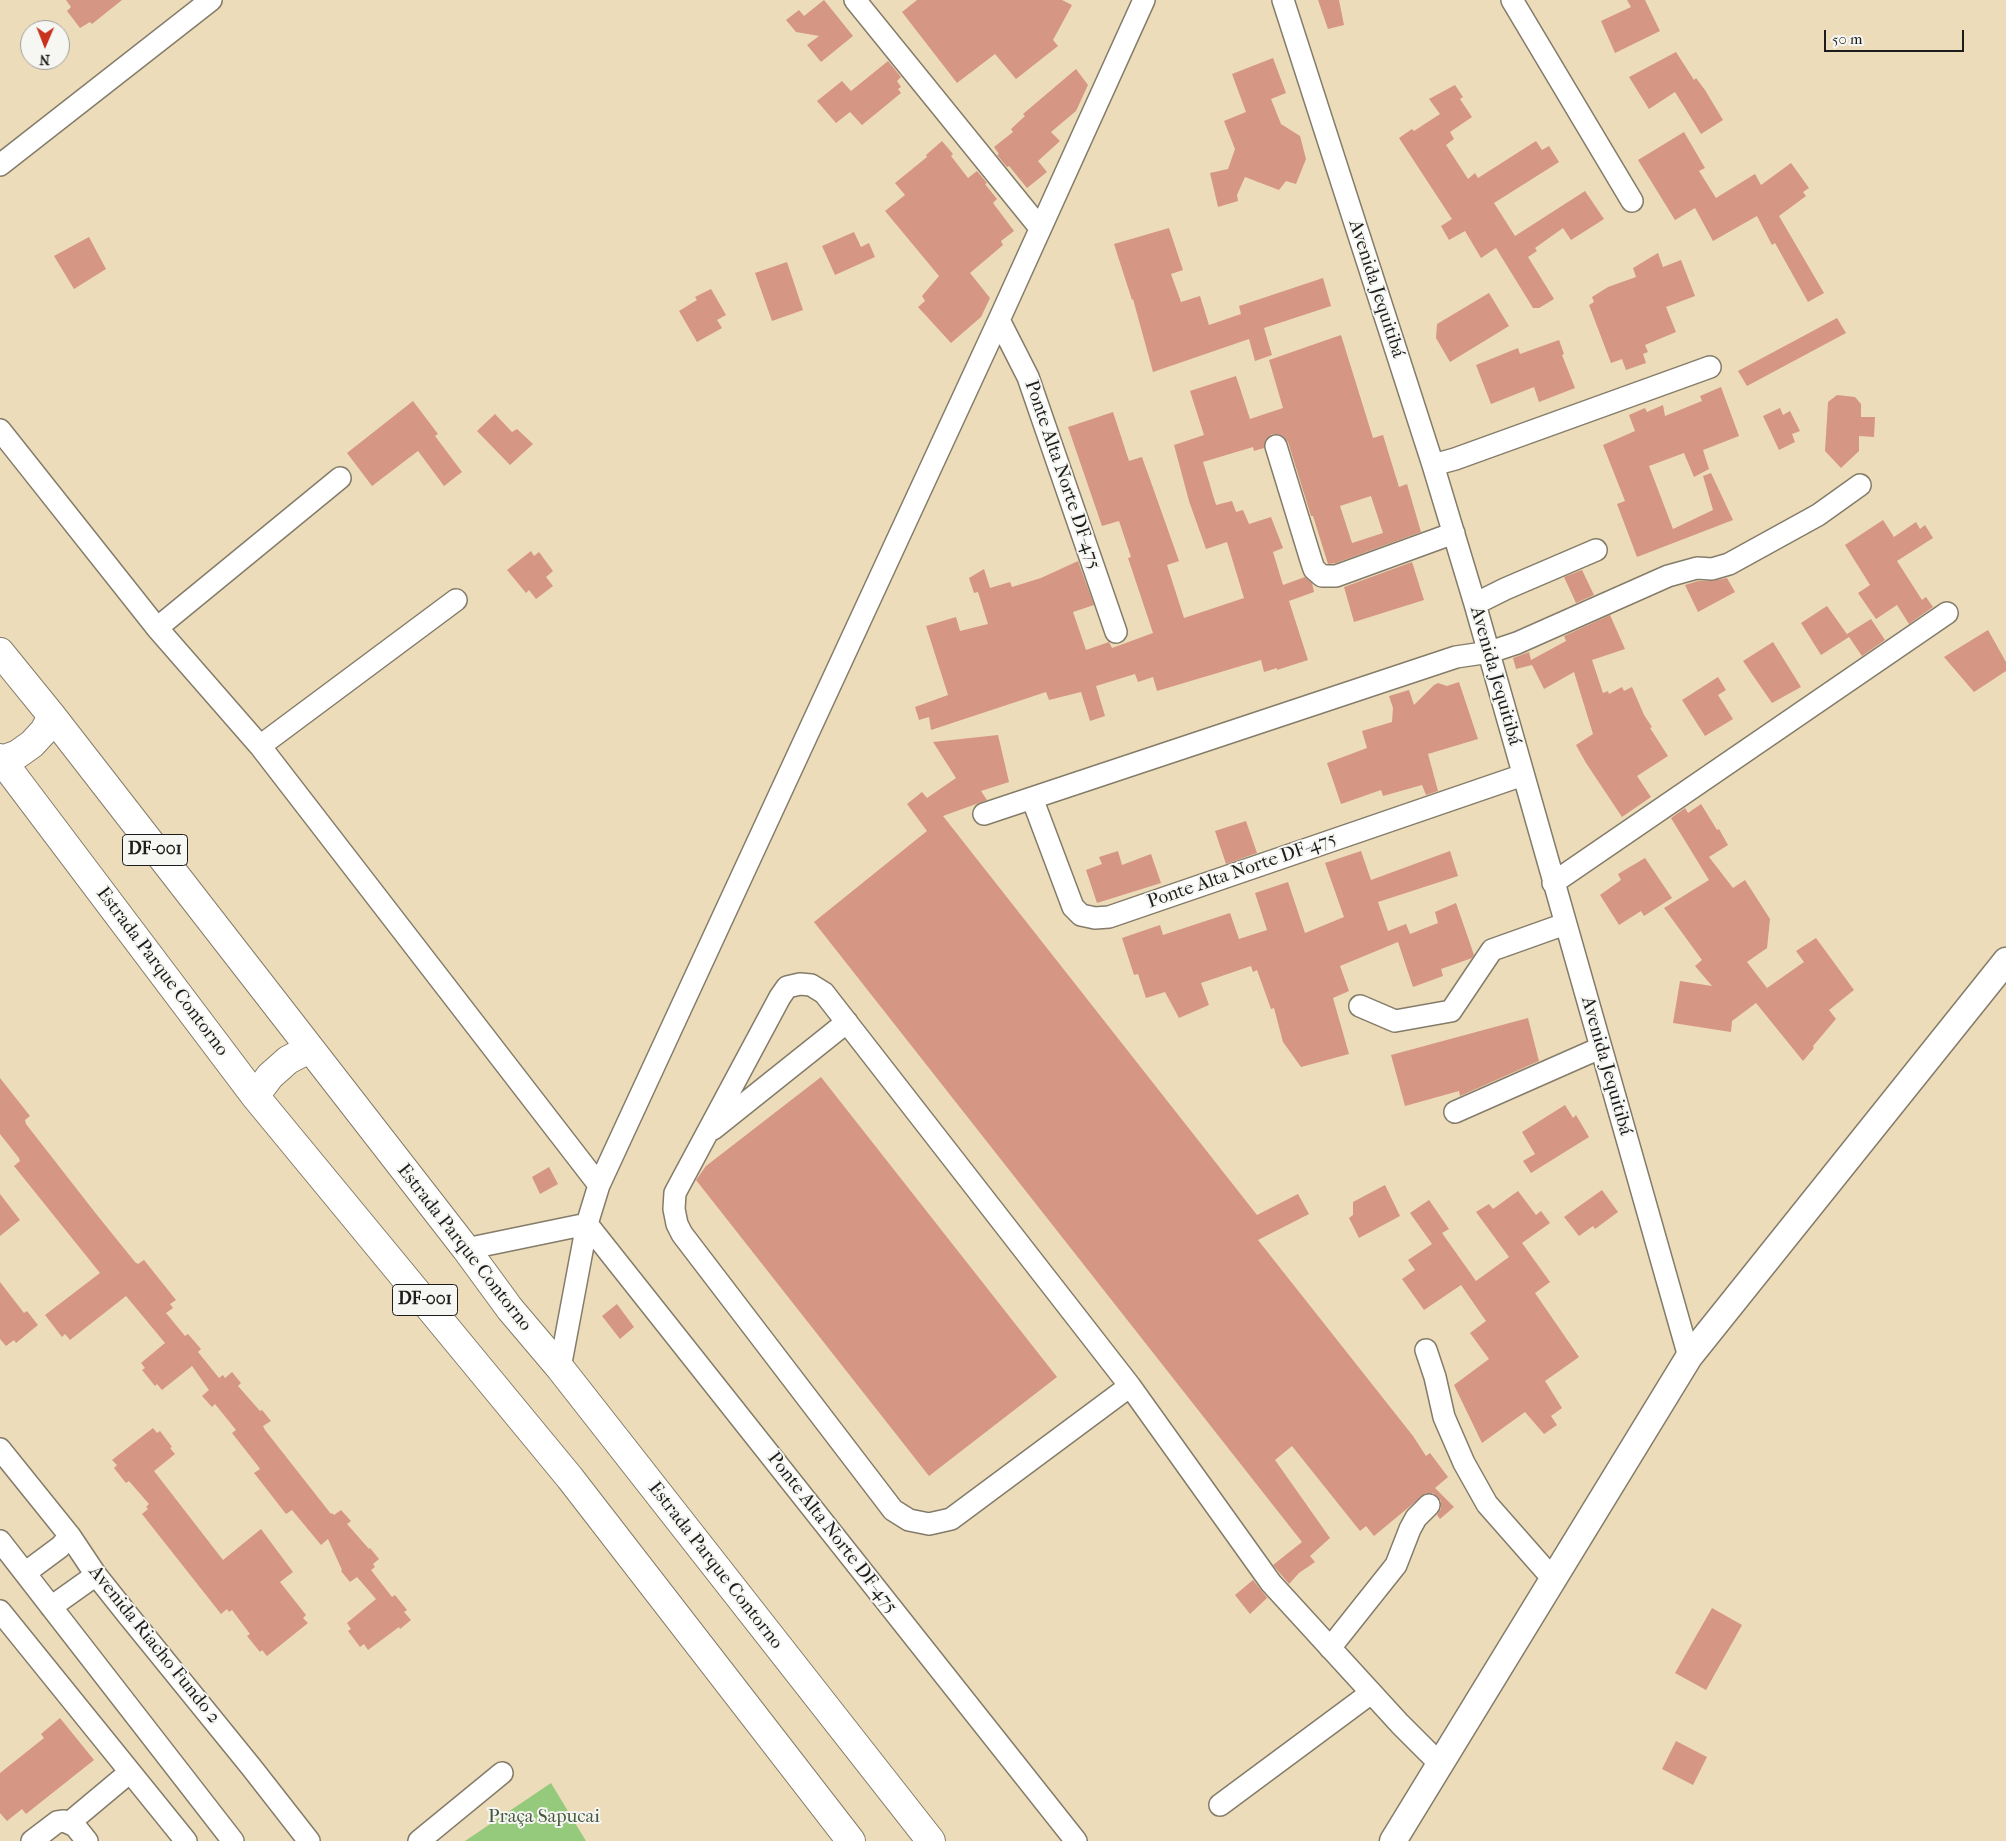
<!DOCTYPE html>
<meta charset="utf-8">
<style>
body{margin:0}
#map{position:relative;width:2006px;height:1841px;overflow:hidden;background:#eddcb9;font-family:"IM FELL French Canon",serif}
canvas{display:block}
.north{position:absolute;left:20px;top:20px;width:50px;height:50px;box-sizing:border-box;background:#f6f6f2;border:1px solid #9f9f9c;border-radius:50%;rotate:181deg;font-size:14px;font-weight:700;line-height:20px;text-align:center;color:#1c1c1c}
.north::after{content:'';display:block;margin:auto;width:18px;height:22px;background:#c8321e;clip-path:polygon(50% 0,100% 100%,50% 72%,0 100%)}
.scale{position:absolute;left:1824px;top:30px;width:140px;height:22px;box-sizing:border-box;border:2px solid #1c1c1c;border-top:0;padding-left:6px;font-size:15px;line-height:18px;white-space:nowrap;color:#1c1c1c;-webkit-text-stroke:4px #f6f6f2;paint-order:stroke}
</style>
<div id="map">
<canvas width="2006" height="1841"></canvas>
<div class="north">N</div>
<div class="scale">50 m</div>
</div>
<script>
const c = document.querySelector('canvas').getContext('2d');
c.lineJoin = 'round';
function fillPath(path, color) {
  c.fillStyle = color;
  c.fill(path, 'evenodd');
}
function toPath(rows) {
  const path = new Path2D();
  for (const r of rows) {
    path.moveTo(r[0], r[1]);
    for (let i = 2; i < r.length; i += 2) path.lineTo(r[i], r[i + 1]);
  }
  return path;
}
function trace(path, color, width, dash) {
  c.strokeStyle = color;
  c.lineWidth = width;
  c.lineCap = dash ? 'butt' : 'round';
  c.setLineDash(dash || []);
  c.stroke(path);
}
function label(font, color, halo, rows, align = 'center') {
  c.font = font + ' "IM FELL French Canon",serif';
  c.lineWidth = 4;
  c.setLineDash([]);
  c.textBaseline = 'middle';
  c.strokeStyle = halo;
  c.fillStyle = color;
  for (const [text, x, y, turn = 0] of rows) {
    c.save();
    c.translate(x, y);
    c.rotate((+turn || 0) * Math.PI / 180);
    c.textAlign = isNaN(turn) ? turn : align;
    if (halo) c.strokeText(text, 0, 0);
    c.fillText(text, 0, 0);
    c.restore();
  }
}
const green = toPath([
 [551,1783,586,1841,465,1841]
]);
const building = toPath([
 [66,0,122,0,92,24,90,22,80,28,67,11,71,7],
 [824,0,853,36,821,62,807,45,819,36,796,32,786,20,799,10,804,16],
 [917,0,1062,0,1072,5,1053,40,1058,46,1016,79,995,54,957,83,902,12],
 [1318,0,1339,0,1344,25,1328,29],
 [1627,0,1645,0,1660,31,1615,53,1601,21,1631,7],
 [1676,52,1694,80,1696,78,1705,90,1723,120,1701,134,1675,92,1649,109,1629,77],
 [1273,58,1286,93,1271,99,1281,124,1300,136,1306,159,1296,184,1286,181,1279,190,1245,177,1237,195,1238,201,1218,207,1210,173,1228,169,1235,149,1224,121,1246,112,1232,74],
 [888,61,901,77,897,81,901,87,898,89,901,93,862,125,850,112,836,123,817,101,842,81,851,91],
 [1076,69,1088,85,1076,111,1051,132,1060,141,1038,161,1047,172,1027,188,1009,166,1007,167,997,155,999,154,994,147,1013,132,1011,129,1025,116,1023,114],
 [1455,85,1463,97,1460,99,1472,117,1450,132,1454,139,1446,145,1468,179,1475,173,1478,178,1536,141,1542,150,1549,146,1559,162,1494,203,1515,236,1585,191,1604,219,1571,240,1563,228,1535,248,1537,251,1528,257,1554,299,1539,308,1533,308,1496,248,1481,258,1465,231,1449,240,1441,226,1452,219,1399,138,1412,129,1414,131,1440,114,1429,99],
 [1684,132,1705,168,1699,171,1716,198,1755,174,1761,185,1791,163,1809,188,1803,192,1806,196,1779,216,1824,293,1808,302,1775,243,1772,245,1757,216,1713,241,1695,208,1675,220,1638,160],
 [942,141,953,154,951,156,968,178,977,171,987,183,985,184,997,199,993,203,1014,231,1001,241,1003,245,970,273,990,298,981,317,951,343,918,307,925,301,922,296,939,276,885,211,905,195,895,183,927,157,926,155],
 [1169,228,1183,270,1171,274,1181,302,1200,296,1209,325,1241,314,1239,306,1323,278,1331,306,1264,328,1272,355,1255,361,1249,339,1153,372,1133,299,1132,300,1114,244],
 [854,232,861,247,869,243,875,257,835,275,822,246],
 [89,237,106,269,74,289,54,256],
 [1658,253,1663,267,1681,260,1695,296,1666,307,1676,332,1645,345,1648,352,1643,354,1646,363,1626,370,1622,359,1611,363,1589,305,1594,302,1592,297,1608,287,1636,277,1633,268],
 [787,262,803,310,772,321,755,273],
 [711,289,726,315,717,320,722,328,697,342,679,311,697,300,695,297],
 [1489,293,1509,326,1450,362,1436,338,1437,324],
 [1837,318,1846,333,1747,386,1738,371],
 [1341,335,1373,438,1383,435,1399,487,1407,484,1421,532,1336,563,1328,564,1313,516,1311,516,1288,442,1284,437,1278,434,1272,434,1267,438,1264,448,1254,451,1253,447,1203,462,1216,505,1232,501,1236,512,1243,510,1249,524,1271,517,1283,548,1273,552,1283,585,1305,577,1312,583,1314,592,1289,601,1308,660,1277,670,1277,668,1264,672,1261,660,1157,691,1153,677,1138,682,1135,674,1096,686,1105,716,1090,721,1081,692,1049,700,1046,692,931,730,929,717,919,720,915,707,948,695,926,626,956,617,960,631,988,624,978,592,974,593,969,578,984,569,990,588,1010,582,1012,587,1041,578,1078,561,1094,605,1073,612,1086,650,1109,642,1112,648,1153,633,1128,558,1131,557,1119,521,1102,526,1068,427,1113,412,1129,461,1142,457,1179,561,1167,565,1184,618,1244,598,1227,542,1206,549,1189,501,1174,445,1204,435,1190,391,1236,376,1250,419,1283,408,1269,360],
 [1371,496,1383,533,1352,543,1340,506],
 [1559,340,1564,354,1562,355,1575,388,1539,402,1534,387,1491,404,1476,365,1518,348,1520,354],
 [1721,387,1739,436,1703,450,1709,469,1694,477,1684,453,1649,466,1673,529,1713,510,1703,476,1711,473,1733,520,1637,557,1617,504,1625,501,1603,445,1635,431,1629,415,1645,408,1647,412,1663,405,1665,416,1702,401,1700,396],
 [1837,395,1855,397,1861,404,1861,417,1875,417,1874,437,1859,436,1859,451,1841,468,1825,451,1828,402],
 [413,401,438,434,435,436,462,472,444,486,418,451,372,486,347,453],
 [1780,408,1783,415,1790,411,1800,431,1792,434,1795,442,1779,450,1763,416],
 [495,414,512,432,517,429,533,444,510,465,477,431],
 [1883,520,1894,537,1916,522,1920,529,1925,525,1933,538,1897,561,1922,600,1926,597,1933,607,1909,624,1897,605,1876,619,1858,593,1870,585,1845,545],
 [531,551,534,556,539,552,553,571,546,577,553,586,536,599,529,590,526,593,507,570],
 [1412,562,1424,600,1354,622,1344,587],
 [1582,570,1594,595,1576,603,1564,577],
 [1727,578,1735,592,1698,612,1685,585,1698,581,1712,581],
 [1827,606,1849,637,1821,655,1801,623],
 [1610,615,1625,649,1592,660,1603,693,1608,691,1609,694,1622,687,1624,691,1632,687,1644,715,1652,727,1650,728,1668,756,1637,776,1651,797,1622,817,1586,763,1576,745,1593,734,1574,672,1544,689,1532,665,1516,669,1513,658,1529,652,1531,660,1566,641,1564,636],
 [1871,619,1885,640,1862,656,1847,634],
 [1988,630,2006,662,2006,671,1974,692,1944,657],
 [1773,642,1801,687,1772,703,1743,661],
 [1718,677,1726,690,1718,695,1733,719,1705,736,1682,700],
 [1459,682,1478,739,1428,754,1438,791,1426,795,1422,785,1383,796,1381,790,1341,804,1327,763,1367,748,1362,731,1392,722,1393,708,1389,696,1409,690,1414,705,1434,685,1438,683,1447,686],
 [998,735,1009,782,981,791,987,800,943,816,1257,1215,1298,1194,1309,1214,1258,1240,1413,1436,1426,1456,1430,1453,1448,1477,1435,1488,1454,1507,1440,1519,1437,1515,1441,1509,1441,1501,1438,1497,1433,1493,1426,1493,1374,1536,1366,1526,1360,1531,1292,1446,1275,1460,1330,1538,1310,1556,1315,1562,1299,1573,1289,1584,1273,1565,1302,1542,814,922,927,831,907,804,922,792,927,798,956,778,933,742],
 [1701,804,1717,830,1719,829,1728,845,1709,857,1733,888,1745,880,1770,919,1767,948,1747,962,1767,988,1804,962,1796,951,1816,938,1854,990,1829,1010,1836,1019,1813,1046,1814,1048,1803,1061,1756,1003,1732,1021,1731,1032,1673,1023,1680,981,1712,986,1695,966,1702,960,1664,908,1709,880,1671,818,1685,808,1688,813],
 [1246,821,1257,853,1226,864,1215,831],
 [1118,851,1122,865,1151,854,1161,883,1097,903,1086,870,1102,864,1099,857],
 [1361,851,1371,880,1450,851,1458,876,1378,902,1388,931,1406,924,1410,934,1438,923,1435,912,1456,903,1474,955,1472,958,1441,969,1443,976,1413,987,1398,942,1340,966,1349,991,1333,998,1349,1054,1301,1067,1283,1042,1274,1008,1271,1009,1257,970,1253,972,1251,966,1201,983,1209,1005,1179,1018,1165,992,1146,998,1138,974,1134,975,1122,938,1160,925,1163,935,1230,913,1239,939,1267,930,1255,893,1288,882,1305,933,1344,917,1325,863],
 [1645,858,1672,898,1644,916,1641,911,1619,925,1600,895,1621,880,1618,874],
 [1528,1018,1539,1061,1460,1096,1459,1091,1405,1106,1391,1055],
 [821,1077,1057,1377,929,1476,696,1180,706,1166],
 [0,1078,30,1116,25,1120,26,1124,97,1215,135,1262,138,1264,144,1260,176,1300,170,1304,173,1308,166,1313,185,1336,188,1334,201,1349,198,1352,219,1378,223,1375,225,1378,232,1372,241,1383,238,1386,260,1411,262,1410,271,1421,263,1426,265,1430,331,1514,332,1513,334,1515,341,1510,351,1521,347,1524,369,1549,370,1548,379,1559,373,1564,375,1567,371,1570,392,1597,395,1595,407,1610,404,1612,411,1620,400,1629,399,1627,368,1650,364,1644,360,1647,348,1631,351,1629,347,1623,376,1599,357,1577,350,1582,341,1571,342,1570,328,1539,321,1545,292,1510,286,1514,265,1487,254,1473,260,1469,258,1466,232,1433,236,1430,215,1404,212,1407,202,1396,209,1390,192,1366,162,1390,157,1384,155,1386,142,1370,145,1368,141,1363,165,1343,126,1296,70,1340,65,1334,62,1337,45,1315,100,1273,14,1166,20,1161,19,1158,0,1134],
 [1565,1105,1573,1118,1576,1115,1589,1137,1531,1173,1523,1161,1535,1154,1522,1132],
 [549,1167,558,1184,540,1194,532,1177],
 [1385,1185,1400,1216,1359,1238,1349,1218,1353,1215,1353,1202],
 [1602,1190,1618,1212,1595,1229,1593,1226,1579,1236,1564,1217],
 [1518,1191,1536,1215,1541,1211,1550,1223,1522,1243,1550,1282,1535,1293,1579,1357,1545,1381,1562,1408,1551,1416,1557,1425,1544,1434,1525,1412,1482,1443,1454,1385,1489,1359,1470,1333,1486,1321,1461,1285,1424,1310,1402,1279,1415,1270,1408,1260,1432,1244,1410,1213,1429,1200,1449,1229,1442,1233,1476,1281,1509,1257,1476,1212,1489,1204,1493,1209],
 [0,1194,20,1220,0,1236],
 [0,1282,24,1313,27,1311,38,1325,16,1343,14,1340,6,1346,0,1339],
 [617,1304,634,1327,620,1339,602,1316],
 [153,1428,157,1433,160,1431,172,1447,170,1448,175,1454,154,1471,223,1560,261,1529,293,1572,280,1582,306,1615,303,1618,308,1623,267,1656,262,1650,260,1652,247,1636,250,1634,232,1610,229,1612,227,1609,221,1614,142,1514,148,1509,146,1507,149,1504,129,1481,126,1483,114,1468,117,1465,112,1460],
 [1253,1580,1269,1600,1267,1598,1250,1614,1235,1595],
 [1712,1608,1742,1625,1706,1690,1675,1673],
 [60,1718,94,1760,26,1814,22,1809,7,1821,0,1813,0,1773,44,1738,41,1734],
 [1676,1741,1707,1757,1693,1785,1662,1769]
]);
const minor = toPath([
 [855,0,1040,228],
 [1283,0,1433,465,1475,604,1689,1357],
 [1512,0,1632,201],
 [0,165,211,0],
 [999,320,1028,377,1116,632],
 [0,430,157,628,260,746,599,1185],
 [1276,446,1311,560,1314,569,1322,576,1336,576,1454,533],
 [1433,465,1455,459,1710,367],
 [1475,604,1505,589,1596,550],
 [157,628,340,478],
 [260,746,456,600],
 [1032,798,1073,907,1081,915,1095,918,1109,917,1523,775],
 [984,814,1456,657,1490,652,1517,643,1668,576,1697,568,1712,569,1729,564,1818,515,1860,485],
 [1553,883,1947,613],
 [1360,1006,1395,1021,1451,1011,1492,950,1565,924],
 [1455,1112,1600,1048],
 [713,1129,847,1022],
 [587,1224,1076,1841],
 [466,1249,587,1224],
 [1426,1350,1435,1377,1444,1417,1464,1463,1487,1504,1553,1579],
 [560,1368,587,1224,599,1185,999,320,1144,0],
 [1130,1386,951,1519,929,1524,909,1520,893,1510,682,1234,677,1224,674,1209,675,1193,780,997,787,987,800,984,811,985,824,993,1130,1386,1271,1583,1400,1724,1439,1763],
 [0,1449,70,1536,96,1575,127,1614,252,1768,309,1841],
 [0,1541,233,1841],
 [25,1573,60,1547,70,1536],
 [51,1607,96,1575],
 [0,1611,186,1841],
 [1330,1648,1396,1565,1410,1529,1416,1518,1429,1505],
 [1220,1805,1371,1693],
 [69,1823,130,1772],
 [32,1841,57,1822,64,1821,75,1826,87,1841],
 [419,1841,502,1773]
]);
const major = toPath([
 [1393,1841,1689,1357,2006,961]
]);
const highway = toPath([
 [0,652,52,716,466,1249,510,1309,560,1368,931,1841],
 [0,758,255,1096,570,1478,851,1841],
 [2,760,18,754,32,744,44,731,52,716],
 [255,1096,270,1076,288,1060,309,1049]
]);
const shields = [
 [155,850,65],
 [425,1300,65]
];
const shieldNames = [
 ["DF-001",155,850],
 ["DF-001",425,1300]
];
const streetNames = [
 ["Avenida Jequitibá",1376,289,72],
 ["Ponte Alta Norte DF-475",1062,475,71],
 ["Avenida Jequitibá",1495,676,74],
 ["Ponte Alta Norte DF-475",1242,871,-19],
 ["Estrada Parque Contorno",162,972,53],
 ["Avenida Jequitibá",1606,1066,74],
 ["Estrada Parque Contorno",464,1248,52],
 ["Ponte Alta Norte DF-475",832,1533,52],
 ["Estrada Parque Contorno",715,1566,52],
 ["Avenida Riacho Fundo 2",154,1645,51]
];
const parkNames = [
 ["Praça Sapucai",544,1817]
];
fillPath(green, '#95c97b');
fillPath(building, '#d59683');
trace(minor, '#847c6a', 24);
trace(major, '#847c6a', 29);
trace(highway, '#847c6a', 30);
trace(minor, '#fff', 21);
trace(major, '#fff', 26);
trace(highway, '#fff', 28);
for (const [x, y, w] of shields) {
  const box = new Path2D();
  box.roundRect(x - w / 2, y - 15.5, w, 31, 4);
  c.fillStyle = '#f6f6f2';
  c.fill(box);
  trace(box, '#1c1c1c', 1);
}
label('bold 18px', '#1c1c1c', null, shieldNames);
label('19px', '#1c1c1c', '#f6f6f2', streetNames);
label('19px', '#46593d', '#f6f6f2', parkNames);
</script>
